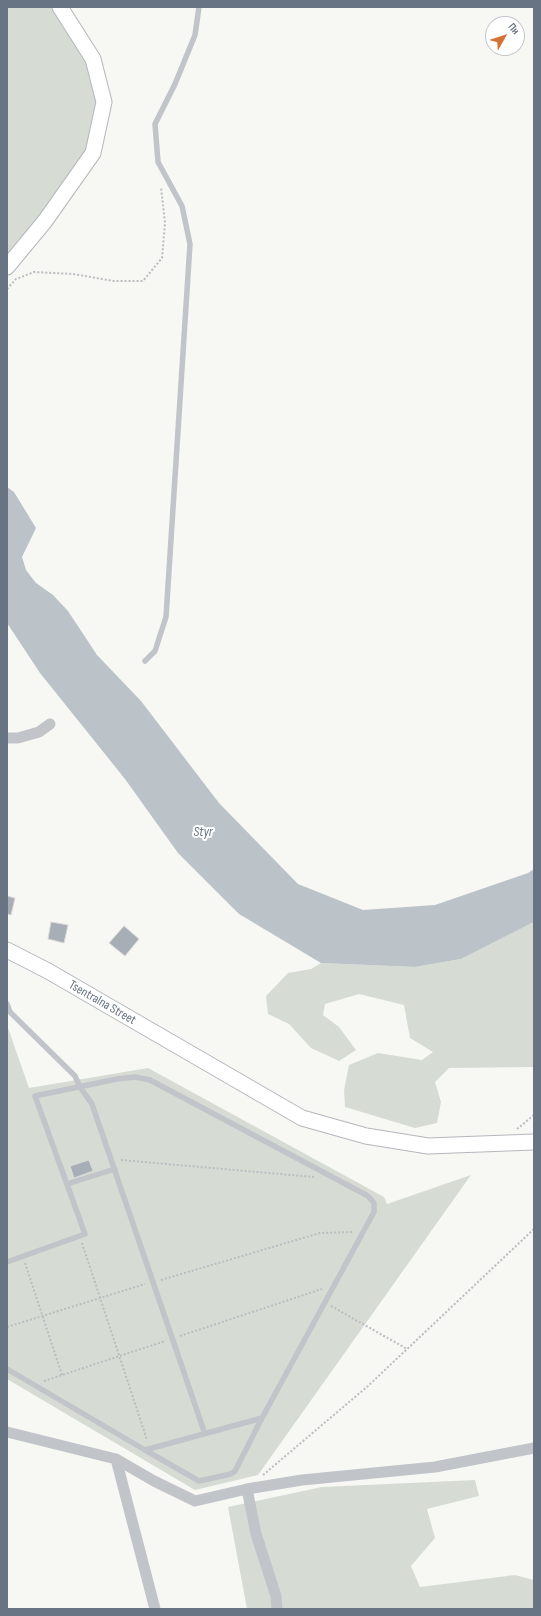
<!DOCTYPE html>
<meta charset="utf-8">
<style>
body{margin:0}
#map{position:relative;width:541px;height:1616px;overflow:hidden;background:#f7f7f4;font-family:"Sofia Sans Condensed",sans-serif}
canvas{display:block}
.frame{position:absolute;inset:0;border:8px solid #687383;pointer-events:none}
.north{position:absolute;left:485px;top:16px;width:40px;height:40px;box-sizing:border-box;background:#fff;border:1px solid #c3c7cd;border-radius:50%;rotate:51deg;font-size:11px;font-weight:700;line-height:16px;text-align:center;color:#687383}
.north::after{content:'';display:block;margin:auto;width:14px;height:18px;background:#d77235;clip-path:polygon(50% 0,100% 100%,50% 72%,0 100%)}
</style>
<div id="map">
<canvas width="541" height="1616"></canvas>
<div class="frame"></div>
<div class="north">Пн</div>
</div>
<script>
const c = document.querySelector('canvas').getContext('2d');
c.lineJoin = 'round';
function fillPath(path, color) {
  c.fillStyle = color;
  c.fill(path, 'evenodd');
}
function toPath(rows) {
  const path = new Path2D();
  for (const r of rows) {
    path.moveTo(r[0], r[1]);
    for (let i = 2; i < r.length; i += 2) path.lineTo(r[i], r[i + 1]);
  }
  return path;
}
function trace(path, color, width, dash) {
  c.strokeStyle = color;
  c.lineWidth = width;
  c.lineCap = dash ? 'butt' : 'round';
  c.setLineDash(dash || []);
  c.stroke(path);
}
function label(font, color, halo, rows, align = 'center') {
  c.font = font + ' "Sofia Sans Condensed",sans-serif';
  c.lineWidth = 4;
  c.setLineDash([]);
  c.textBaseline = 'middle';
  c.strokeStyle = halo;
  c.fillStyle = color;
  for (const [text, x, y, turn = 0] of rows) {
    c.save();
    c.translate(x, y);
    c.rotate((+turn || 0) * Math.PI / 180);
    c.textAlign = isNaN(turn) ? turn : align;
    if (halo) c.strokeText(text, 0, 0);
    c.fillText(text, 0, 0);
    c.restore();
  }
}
const green = toPath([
 [7,7,60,7,93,59,104,102,93,153,7,267],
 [534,922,534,1067,449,1068,435,1082,441,1102,437,1123,415,1128,345,1107,344,1090,349,1065,378,1053,422,1060,433,1052,410,1038,404,1005,359,994,325,1004,323,1015,339,1027,356,1050,339,1061,311,1048,289,1024,268,1014,266,996,288,973,311,969,321,963,415,967,461,959],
 [7,1025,29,1088,148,1068,384,1197,387,1204,471,1175,258,1475,195,1490,7,1379],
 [475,1480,479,1496,427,1509,435,1538,411,1566,420,1587,515,1575,534,1580,534,1609,247,1609,228,1507,322,1487]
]);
const water = toPath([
 [7,487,14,492,36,528,22,557,26,570,36,583,53,595,68,611,97,655,141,701,219,803,298,884,363,910,435,905,528,873,534,869,534,922,461,959,415,967,321,963,239,914,178,853,125,779,40,673,7,623]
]);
const building = toPath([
 [7,896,15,898,11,915,7,914,7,896],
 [51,922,68,925,64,943,48,939,51,922],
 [124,926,139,939,125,956,109,943,124,926],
 [89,1160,93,1171,74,1178,70,1166,89,1160]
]);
const path = toPath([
 [7,289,16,279,34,272,73,274,114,281,143,281,162,258,165,223,161,187],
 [517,1129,534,1115],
 [121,1160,314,1177],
 [82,1243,147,1440],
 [25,1263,62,1375],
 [161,1280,320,1233,354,1232],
 [331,1306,407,1349],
 [7,1327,145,1284],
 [180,1336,322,1289],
 [44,1381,165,1341],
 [263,1475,368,1386,534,1229]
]);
const lane = toPath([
 [145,661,155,651,166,617,190,244,182,206,158,162,155,124,175,84,195,35,199,7],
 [7,1004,10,1012,75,1076,80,1087,92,1104,205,1434],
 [67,1184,115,1169],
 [7,1262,85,1234,35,1096,117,1079,135,1077,150,1080,368,1196,374,1203,374,1212,262,1418,145,1450,7,1369],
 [145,1450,199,1481,231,1474,235,1471,262,1418]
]);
const street = toPath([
 [7,738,18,738,39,732,50,724],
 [7,1432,116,1459,154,1481,195,1501,247,1489,302,1480,435,1467,534,1448],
 [116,1459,155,1609],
 [247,1489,256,1534,276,1596,277,1609]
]);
const secondary = toPath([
 [7,267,45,221,93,153,104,102,93,59,60,7],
 [7,950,48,971,302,1118,366,1136,428,1146,534,1142]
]);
const streetNames = [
 ["Tsentralna Street",102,1003,30]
];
const waterNames = [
 ["Styr",203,832]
];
fillPath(green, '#d6dcd4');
fillPath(water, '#bbc3c9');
fillPath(building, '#a8aeb5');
trace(building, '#d8d9d7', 1);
trace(secondary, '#b3b7bc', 17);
trace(path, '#bbbdc0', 2, [2, 2]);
trace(lane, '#c1c4c8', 5.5);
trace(street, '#c1c4c8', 11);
trace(secondary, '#fff', 15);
label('13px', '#687383', '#fff', streetNames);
label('italic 14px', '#64747f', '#fff', waterNames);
</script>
